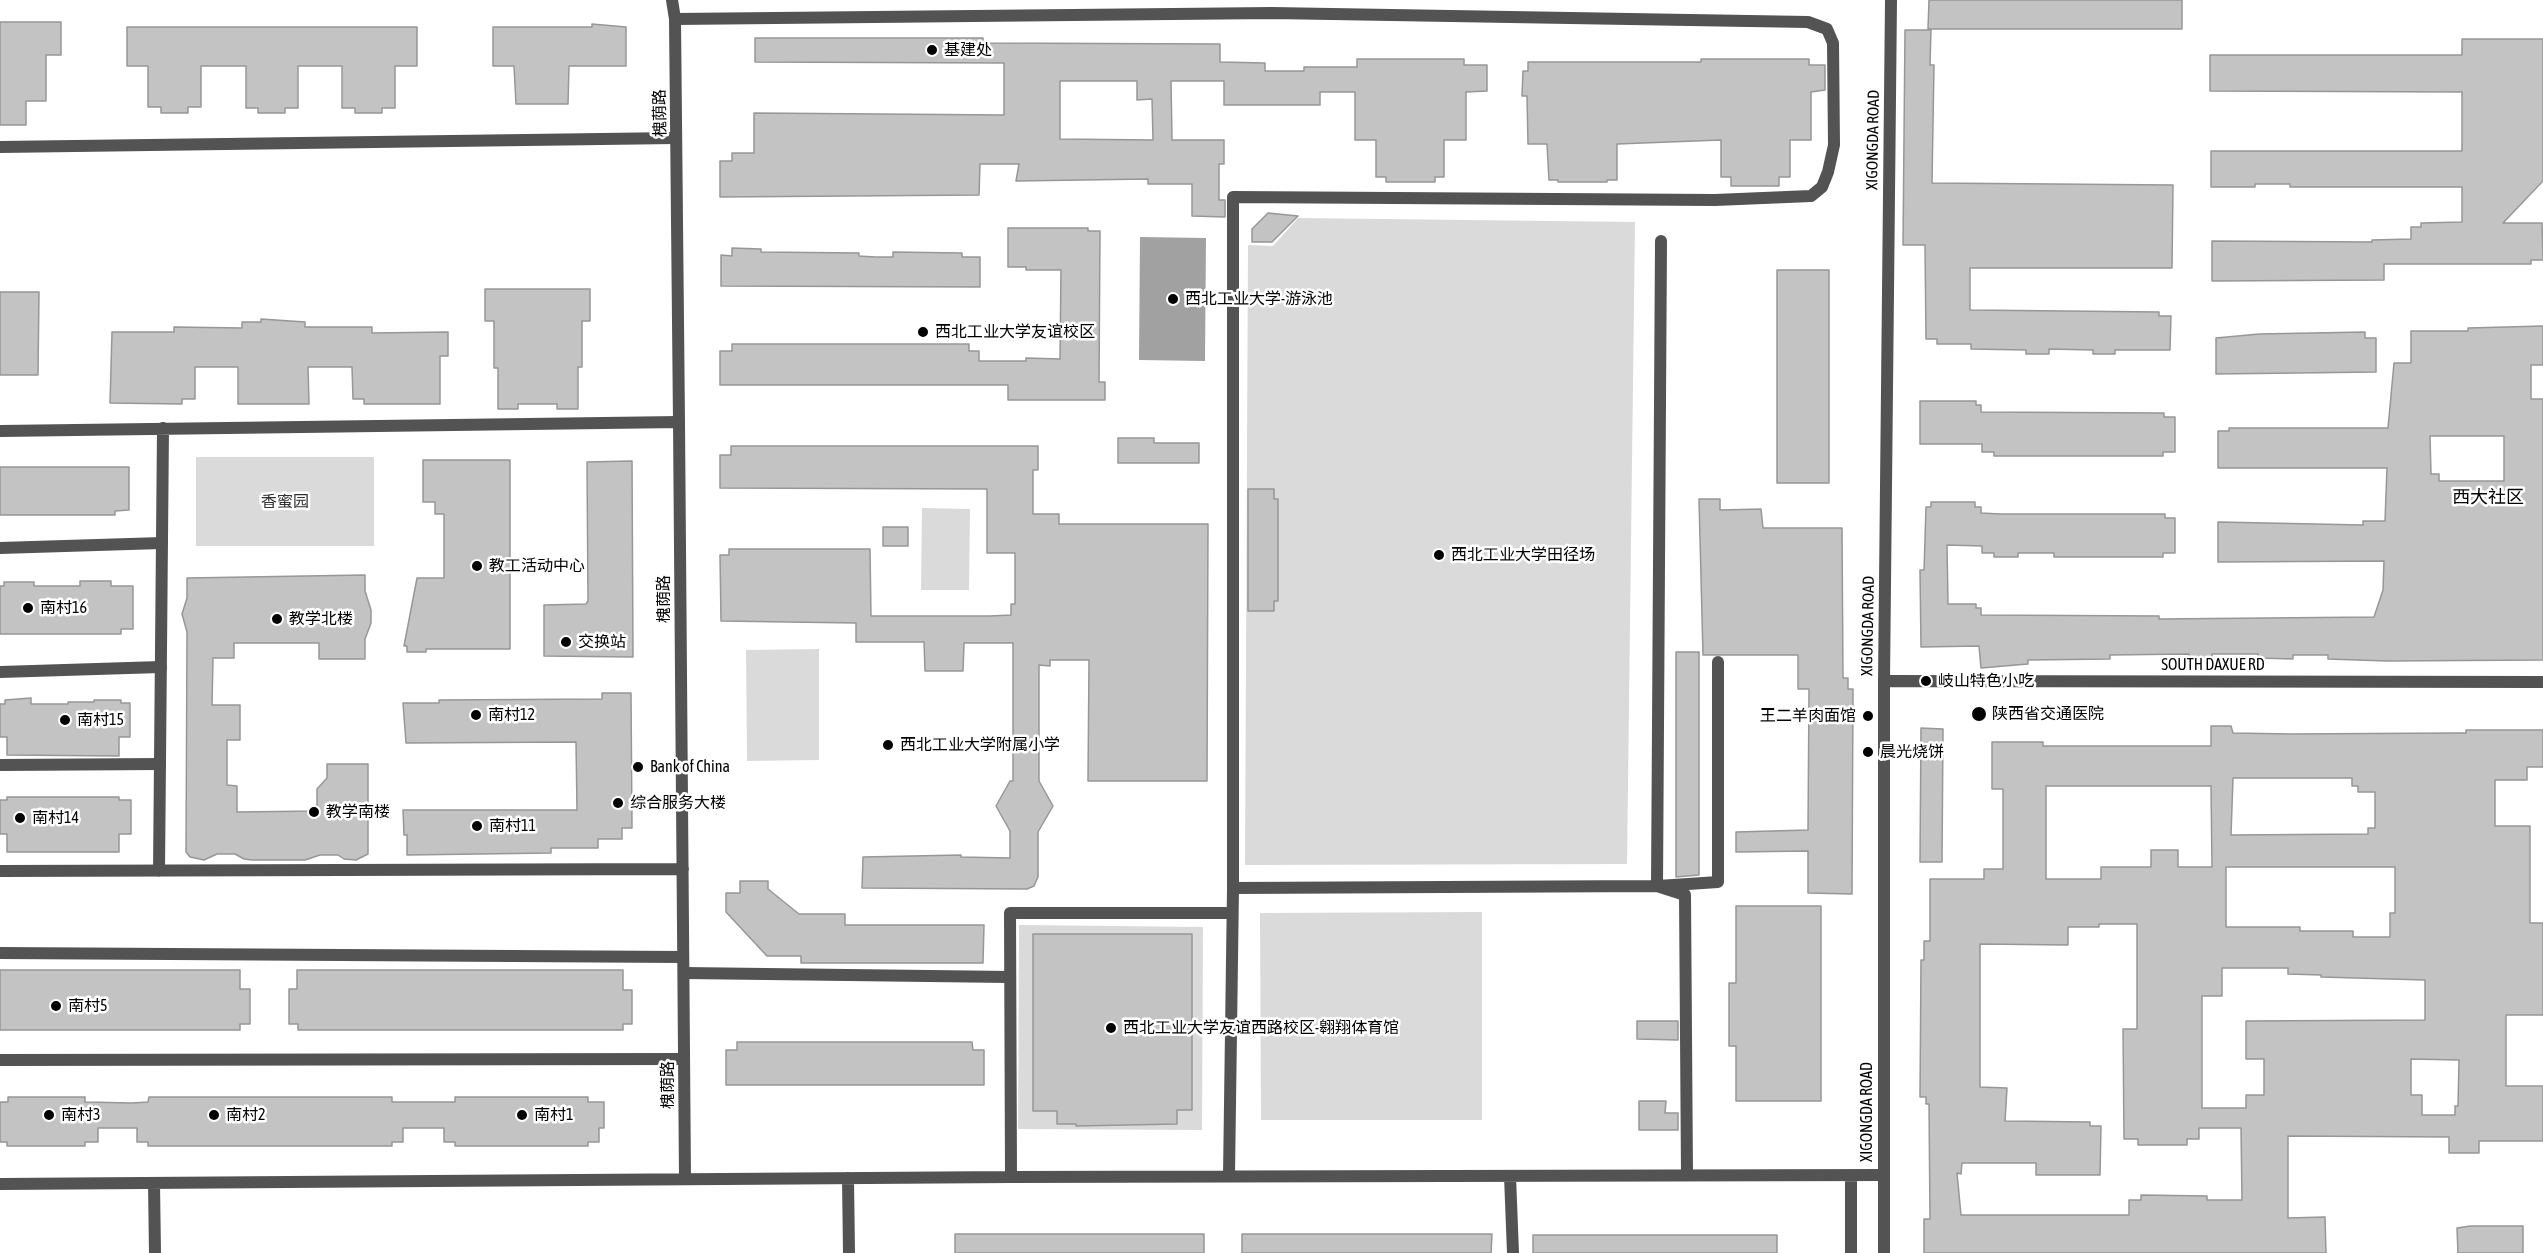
<!DOCTYPE html>
<meta charset="utf-8">
<style>
body{margin:0}
canvas{display:block;background:#fff}
</style>
<canvas width="2543" height="1253"></canvas>
<script>
const c = document.querySelector('canvas').getContext('2d');
c.lineJoin = 'round';
function fillPath(path, color) {
  c.fillStyle = color;
  c.fill(path, 'evenodd');
}
function toPath(rows) {
  const path = new Path2D();
  for (const r of rows) {
    path.moveTo(r[0], r[1]);
    for (let i = 2; i < r.length; i += 2) path.lineTo(r[i], r[i + 1]);
  }
  return path;
}
function trace(path, color, width, dash) {
  c.strokeStyle = color;
  c.lineWidth = width;
  c.lineCap = dash ? 'butt' : 'round';
  c.setLineDash(dash || []);
  c.stroke(path);
}
function label(font, color, halo, rows, align = 'center') {
  c.font = font + ' "Asap Condensed","Noto Sans SC",sans-serif';
  c.lineWidth = 5;
  c.setLineDash([]);
  c.textBaseline = 'middle';
  c.strokeStyle = halo;
  c.fillStyle = color;
  for (const [text, x, y, turn = 0] of rows) {
    c.save();
    c.translate(x, y);
    c.rotate((+turn || 0) * Math.PI / 180);
    c.textAlign = isNaN(turn) ? turn : align;
    if (halo) c.strokeText(text, 0, 0);
    c.fillText(text, 0, 0);
    c.restore();
  }
}
const green = toPath([
 [1298,218,1635,222,1627,864,1245,865,1248,245,1273,246],
 [196,457,374,457,374,546,196,546],
 [922,508,970,509,969,590,921,590],
 [819,649,819,760,747,761,746,650],
 [1482,912,1482,1120,1261,1120,1260,913],
 [1019,925,1203,927,1202,1130,1018,1129]
]);
const water = toPath([
 [1140,237,1206,238,1205,361,1139,360]
]);
const building = toPath([
 [1929,0,2182,0,2182,29,1928,29,1929,0],
 [0,22,61,22,61,55,46,55,46,101,26,101,26,125,0,125,0,22],
 [592,24,626,27,626,66,569,66,568,104,516,104,514,66,493,66,493,27,592,27,592,24],
 [127,27,417,27,417,66,395,66,395,108,382,108,382,113,355,113,355,108,342,108,342,66,298,66,298,108,285,108,285,113,258,113,258,108,246,108,246,66,201,66,201,107,188,107,188,113,161,113,161,107,148,107,148,66,127,66,127,27],
 [1905,30,1931,30,1930,65,1934,65,1932,183,2173,185,2172,268,1970,268,1970,310,2159,312,2159,316,2171,316,2170,350,2115,350,2115,354,2093,354,2093,350,2049,349,2049,354,2026,354,2026,350,1971,349,1971,344,1937,344,1937,339,1926,339,1925,245,1903,245,1905,30],
 [755,38,983,38,983,43,1220,44,1220,62,1265,63,1265,71,1304,71,1304,67,1357,67,1357,59,1464,59,1464,65,1487,65,1487,91,1466,92,1466,140,1444,140,1444,177,1435,177,1435,182,1386,182,1386,177,1376,177,1376,140,1355,140,1355,92,1320,92,1320,105,1224,105,1224,81,1171,81,1172,140,1224,140,1224,164,1219,164,1219,200,1225,200,1225,217,1192,216,1192,184,1148,184,1148,179,1016,181,1019,164,980,164,979,195,720,197,720,161,732,161,732,153,754,153,754,113,1004,115,1004,63,755,62,755,38],
 [1060,81,1137,81,1137,100,1152,99,1153,140,1060,139,1060,81],
 [2462,39,2543,39,2543,181,2503,223,2542,223,2543,260,2531,260,2531,264,2384,264,2384,280,2212,281,2212,241,2372,242,2372,240,2411,239,2411,227,2421,227,2421,223,2462,222,2462,187,2290,187,2290,184,2255,184,2255,187,2211,187,2211,151,2462,151,2462,92,2210,91,2210,55,2462,55,2462,39],
 [1701,59,1809,59,1809,65,1825,65,1825,90,1811,92,1811,140,1790,140,1790,177,1779,177,1779,186,1731,186,1731,177,1721,177,1721,140,1617,144,1617,180,1607,180,1607,182,1558,182,1558,180,1549,180,1547,144,1528,144,1527,96,1522,96,1523,71,1528,71,1528,62,1701,62,1701,59],
 [1268,213,1298,216,1272,242,1252,242,1252,229,1268,213],
 [1008,228,1088,228,1088,231,1100,231,1099,382,1105,382,1105,400,1008,400,1008,385,720,385,720,351,732,351,732,344,969,344,969,351,979,351,979,361,1026,361,1026,358,1060,359,1061,270,1026,270,1026,267,1008,267,1008,228],
 [732,248,761,249,761,252,859,253,859,256,875,257,893,257,893,252,962,253,962,257,980,257,980,287,721,286,721,255,732,256,732,248],
 [1777,270,1829,270,1829,483,1777,483,1777,270],
 [485,289,590,289,590,321,582,321,582,367,578,367,578,409,557,409,557,404,518,404,518,409,498,409,498,368,494,368,494,321,485,321,485,289],
 [0,292,39,292,38,375,0,375,0,292],
 [261,319,305,322,305,327,372,327,372,333,448,332,448,356,440,356,440,404,364,404,364,399,353,399,352,367,308,367,309,404,238,404,238,367,195,367,195,399,182,399,182,404,110,403,112,332,174,332,174,327,242,328,242,322,261,322,261,319],
 [2543,326,2543,365,2531,365,2531,399,2543,399,2543,660,2387,661,2328,659,2328,655,2293,655,2293,659,2258,658,2258,654,2212,654,2212,659,2189,659,2189,654,2110,655,2110,659,2028,660,2028,664,1981,668,1979,646,1921,647,1920,570,1924,570,1926,507,1931,507,1931,502,1975,502,1975,507,1981,507,1981,513,2000,514,2165,514,2165,518,2175,518,2175,553,2163,553,2163,557,2054,557,2054,553,2018,553,2018,557,1994,557,1994,553,1982,553,1982,546,1947,545,1948,604,1976,604,1976,608,1981,608,1981,615,2159,616,2159,619,2374,617,2383,590,2384,561,2218,562,2218,522,2363,525,2363,521,2385,521,2387,468,2218,468,2218,431,2229,431,2229,428,2388,428,2394,363,2411,363,2411,331,2468,331,2468,328,2543,326],
 [2430,436,2504,436,2504,481,2439,481,2439,474,2431,474,2430,436],
 [2365,332,2365,338,2376,338,2376,372,2216,374,2216,338,2259,334,2365,332],
 [1920,401,1976,401,1976,405,1981,405,1981,412,2164,413,2164,417,2175,417,2175,452,2163,452,2163,456,1994,456,1994,452,1982,452,1982,444,1920,444,1920,401],
 [1118,438,1154,438,1154,443,1199,443,1199,463,1118,463,1118,438],
 [731,446,1038,446,1038,470,1033,470,1033,514,1059,514,1059,524,1208,524,1207,781,1088,781,1089,660,1050,660,1050,666,1039,665,1039,781,1053,806,1038,832,1038,877,1034,886,1027,889,862,888,863,857,961,855,961,857,1010,858,1010,831,996,806,1010,781,1013,781,1013,643,964,643,963,671,925,671,924,642,856,642,856,623,721,621,720,555,729,555,729,549,870,549,871,616,990,616,1011,615,1011,604,1015,604,1015,553,987,553,987,489,720,488,720,455,731,455,731,446],
 [423,460,510,460,510,649,426,649,426,652,407,652,407,646,404,646,417,578,444,578,444,514,435,514,435,502,423,502,423,460],
 [632,461,633,657,544,656,544,605,586,604,588,601,587,462,632,461],
 [0,467,129,467,129,510,115,511,115,515,0,515,0,467],
 [1248,489,1274,489,1274,499,1278,499,1278,601,1274,601,1274,611,1248,611,1248,489],
 [1699,499,1720,499,1720,510,1761,509,1763,528,1842,528,1843,678,1848,678,1848,689,1853,689,1852,894,1808,893,1808,851,1736,852,1736,832,1808,830,1809,689,1798,689,1798,655,1703,655,1699,499],
 [883,527,908,527,908,546,883,546,883,527],
 [365,575,365,591,371,610,371,623,365,639,365,659,319,659,319,643,234,643,234,658,213,658,212,705,240,705,240,740,227,740,227,785,237,786,237,812,317,811,317,789,327,778,327,764,368,764,368,854,356,860,344,859,338,855,320,855,305,860,252,860,244,859,235,854,217,854,204,860,190,857,186,852,187,632,182,614,187,598,187,578,365,575],
 [80,581,111,581,111,586,133,586,133,629,121,629,121,634,0,634,0,586,4,586,4,582,34,582,34,586,80,586,80,581],
 [1676,652,1699,652,1699,875,1676,877,1676,652],
 [602,693,631,693,632,828,622,828,622,839,598,839,598,848,551,848,551,853,407,855,407,835,404,835,403,810,577,810,576,742,406,743,403,703,439,703,439,700,602,699,602,693],
 [31,698,31,704,68,704,68,702,94,702,94,700,121,700,121,703,130,703,130,737,119,737,119,756,7,755,7,737,0,737,0,704,5,704,5,700,31,698],
 [2211,726,2231,726,2233,733,2291,734,2454,733,2466,733,2466,730,2543,730,2543,767,2527,767,2527,780,2495,780,2495,826,2530,826,2530,923,2543,923,2543,1015,2506,1015,2506,1086,2543,1086,2543,1141,2479,1141,2479,1153,2449,1153,2449,1137,2288,1136,2288,1218,2325,1217,2326,1253,1924,1253,1924,1219,1930,1219,1929,1104,1926,1104,1926,1097,1920,1097,1921,960,1924,960,1924,941,1930,941,1930,879,1984,879,1984,869,2003,869,2003,789,1992,789,1992,742,2043,742,2043,746,2211,746,2211,726],
 [2233,778,2352,778,2352,786,2358,786,2358,792,2375,792,2375,828,2368,828,2368,834,2231,835,2233,778],
 [2046,786,2211,786,2212,867,2178,867,2178,850,2151,850,2151,867,2101,867,2101,879,2046,879,2046,786],
 [2226,867,2395,867,2395,913,2390,913,2390,937,2353,937,2353,931,2300,931,2300,927,2226,927,2226,867],
 [2099,924,2137,924,2137,1029,2123,1029,2124,1139,2138,1139,2138,1145,2187,1145,2187,1139,2199,1139,2199,1128,2241,1128,2242,1200,2207,1200,2207,1196,2141,1195,2141,1200,2129,1200,2129,1215,1961,1215,1957,1173,1961,1174,1962,1163,2036,1163,2036,1175,2100,1175,2101,1126,2090,1126,2090,1122,2005,1121,2007,1088,1980,1087,1980,944,2068,945,2068,927,2099,927,2099,924],
 [2222,968,2288,968,2288,974,2321,975,2321,977,2425,980,2425,1020,2246,1021,2246,1059,2264,1059,2264,1095,2246,1095,2246,1108,2202,1108,2202,996,2222,996,2222,968],
 [2411,1059,2459,1060,2458,1106,2455,1106,2455,1115,2422,1115,2422,1095,2411,1095,2411,1059],
 [1921,728,1943,729,1942,862,1920,862,1921,728],
 [7,797,119,797,119,800,131,800,131,834,119,834,119,852,7,852,7,834,0,834,0,800,7,800,7,797],
 [740,881,768,881,768,889,799,914,845,914,845,925,984,925,983,963,801,963,801,956,767,956,726,912,726,893,740,893,740,881],
 [1736,906,1821,906,1821,1101,1736,1101,1736,1046,1729,1046,1729,983,1736,983,1736,906],
 [1033,934,1192,934,1192,1110,1177,1110,1177,1124,1076,1126,1076,1124,1057,1124,1057,1111,1033,1111,1033,934],
 [0,970,240,970,240,989,250,989,250,1024,240,1024,240,1030,0,1030,0,970],
 [297,970,623,970,623,990,632,990,632,1024,623,1024,623,1030,298,1030,298,1024,289,1024,289,989,297,989,297,970],
 [1637,1021,1678,1021,1678,1040,1637,1039,1637,1021],
 [737,1042,972,1042,973,1050,984,1050,984,1085,726,1085,726,1050,737,1050,737,1042],
 [8,1097,85,1097,85,1102,132,1103,148,1102,149,1097,392,1097,392,1102,455,1102,455,1097,588,1097,588,1102,604,1102,604,1128,599,1128,599,1142,588,1142,588,1146,455,1146,455,1142,444,1142,444,1128,403,1128,403,1142,392,1142,392,1146,148,1146,148,1142,137,1142,137,1128,98,1128,98,1142,85,1142,85,1146,7,1146,7,1142,0,1142,0,1102,8,1102,8,1097],
 [1639,1101,1666,1101,1665,1113,1678,1113,1678,1130,1639,1130,1639,1101],
 [2470,1226,2523,1226,2523,1253,2458,1253,2457,1228,2470,1226],
 [955,1234,1204,1234,1204,1253,955,1253,955,1234],
 [1242,1234,1492,1234,1491,1253,1242,1253,1242,1234],
 [1533,1235,1777,1235,1777,1253,1533,1253,1533,1235]
]);
const service = toPath([
 [672,0,675,19,679,422],
 [0,548,162,543],
 [0,672,161,667],
 [0,765,160,764],
 [1658,886,1718,882,1718,662],
 [0,953,683,957],
 [684,973,1010,977],
 [0,1060,684,1059]
]);
const minor = toPath([
 [675,19,1272,13,1808,22,1827,29,1833,43,1834,145,1828,172,1822,187,1811,196,1715,200,1233,197,1233,888,1229,1176],
 [0,147,676,138],
 [1661,241,1657,886,1685,895,1687,1175],
 [0,431,679,422,685,1179],
 [1884,681,1891,0],
 [0,871,683,869],
 [159,871,163,428],
 [1233,888,1657,886],
 [1510,1176,1513,1253],
 [1011,1177,1010,913,1232,913],
 [848,1178,849,1253],
 [154,1183,155,1253],
 [0,1184,1011,1177,1884,1175],
 [1851,1253,1851,1176]
]);
const tertiary = toPath([
 [1884,1253,1884,681,2543,682]
]);
const markers = [
 [932,50,6,"#000"],
 [1173,299,6,"#000"],
 [923,332,6,"#000"],
 [1439,555,6,"#000"],
 [477,566,6,"#000"],
 [28,608,6,"#000"],
 [277,619,6,"#000"],
 [566,642,6,"#000"],
 [1926,681,6,"#000"],
 [1979,714,8,"#000"],
 [476,715,6,"#000"],
 [1868,716,6,"#000"],
 [65,720,6,"#000"],
 [888,745,6,"#000"],
 [1868,752,6,"#000"],
 [638,767,6,"#000"],
 [618,803,6,"#000"],
 [314,812,6,"#000"],
 [20,818,6,"#000"],
 [477,826,6,"#000"],
 [56,1006,6,"#000"],
 [1111,1028,6,"#000"],
 [49,1115,6,"#000"],
 [214,1115,6,"#000"],
 [522,1115,6,"#000"]
];
const poiNames = [
 ["基建处",944,50],
 ["西北工业大学-游泳池",1185,299],
 ["西北工业大学友谊校区",935,332],
 ["西北工业大学田径场",1451,555],
 ["教工活动中心",489,566],
 ["南村16",40,608],
 ["教学北楼",289,619],
 ["交换站",578,642],
 ["岐山特色小吃",1938,681],
 ["陕西省交通医院",1992,714],
 ["南村12",488,715],
 ["王二羊肉面馆",1856,716,"right"],
 ["南村15",77,720],
 ["西北工业大学附属小学",900,745],
 ["晨光烧饼",1880,752],
 ["Bank of China",650,767],
 ["综合服务大楼",630,803],
 ["教学南楼",326,812],
 ["南村14",32,818],
 ["南村11",489,826],
 ["南村5",68,1006],
 ["西北工业大学友谊西路校区-翱翔体育馆",1123,1028],
 ["南村3",61,1115],
 ["南村2",226,1115],
 ["南村1",534,1115]
];
const streetNames = [
 ["槐荫路",660,113,-91],
 ["XIGONGDA ROAD",1873,140,-89],
 ["槐荫路",664,599,-90],
 ["XIGONGDA ROAD",1868,626,-89],
 ["SOUTH DAXUE RD",2213,665],
 ["槐荫路",668,1085,-90],
 ["XIGONGDA ROAD",1867,1112,-90]
];
const parkNames = [
 ["香蜜园",285,502]
];
const neighbourhoodNames = [
 ["西大社区",2488,497]
];
fillPath(green, '#dadada');
fillPath(water, '#a1a1a1');
fillPath(building, '#c3c3c3');
trace(building, '#979797', 1.5);
trace(service, '#535353', 12);
trace(minor, '#535353', 12);
trace(tertiary, '#535353', 12);
for (const [x, y, r, color] of markers) {
  const dot = new Path2D();
  dot.arc(x, y, r, 0, 2 * Math.PI);
  c.fillStyle = color;
  c.fill(dot);
  trace(dot, '#fff', 2);
}
label('16px', '#000', '#fff', poiNames, 'left');
label('16px', '#000', '#fff', streetNames);
label('16px', '#313131', '#fff', parkNames);
label('18px', '#000', '#fff', neighbourhoodNames);
</script>
